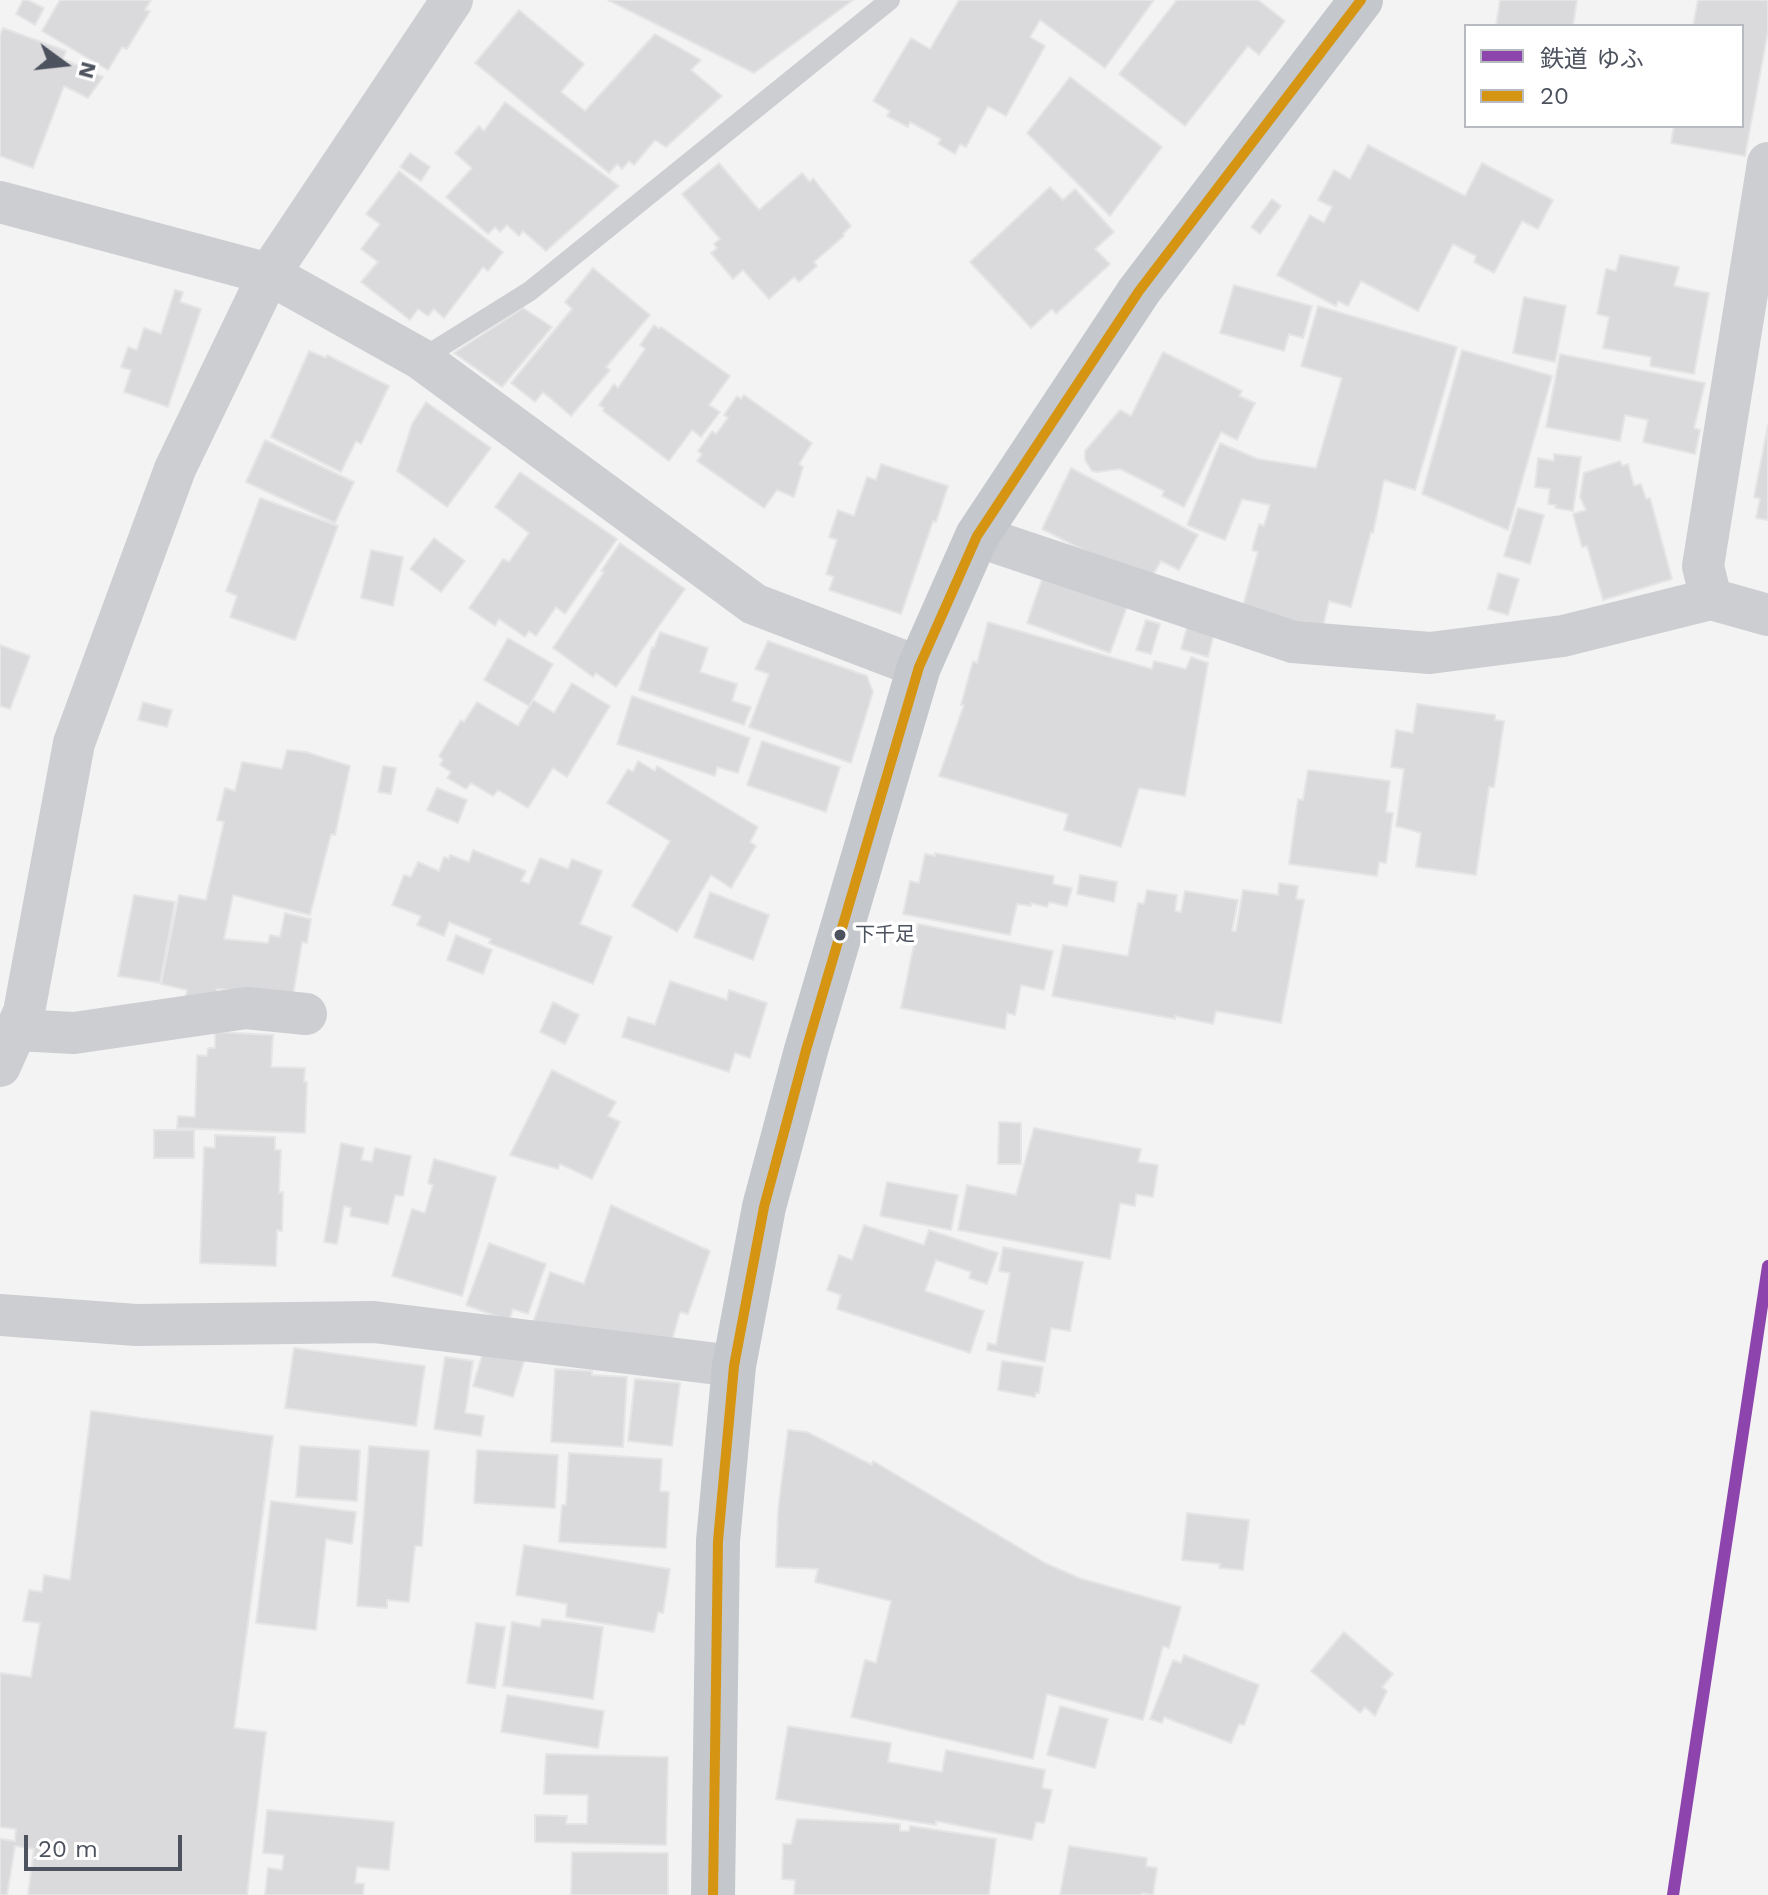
<!DOCTYPE html>
<meta charset="utf-8">
<style>
body{margin:0}
#map{position:relative;width:1768px;height:1895px;overflow:hidden;background:#f4f3f3;font-family:"Work Sans","Noto Sans JP",sans-serif}
canvas{display:block}
.legend{position:absolute;left:1464px;top:24px;width:280px;height:104px;box-sizing:border-box;background:#fff;border:2px solid #b7babf;margin:0;padding:10px 14px;list-style:none;font-size:24px;color:#4c525e}
.legend li{display:flex;align-items:center;gap:16px;height:40px}
.legend b{width:40px;border:2px solid #b7babf}
.north{position:absolute;left:24px;top:24px;width:80px;height:80px;-webkit-text-stroke:6px #fff;paint-order:stroke;rotate:105deg;font-size:22px;font-weight:700;line-height:32px;text-align:center;color:#4c525e}
.north::after{content:'';display:block;margin:auto;width:28px;height:36px;background:#4c525e;clip-path:polygon(50% 0,100% 100%,50% 72%,0 100%)}
.scale{position:absolute;left:24px;top:1835px;width:158px;height:36px;box-sizing:border-box;border:4px solid #4c525e;border-top:0;padding-left:10px;font-size:24px;line-height:28px;white-space:nowrap;color:#4c525e;-webkit-text-stroke:6px #fff;paint-order:stroke}
</style>
<div id="map">
<canvas width="1768" height="1895"></canvas>
<ul class="legend">
<li><b style="height:10px;background:#8e44ad"></b>鉄道 ゆふ</li>
<li><b style="height:10px;background:#d59513"></b>20</li>
</ul>
<div class="north">N</div>
<div class="scale">20 m</div>
</div>
<script>
const c = document.querySelector('canvas').getContext('2d');
c.lineJoin = 'round';
function fillPath(path, color) {
  c.fillStyle = color;
  c.fill(path, 'evenodd');
}
function toPath(rows) {
  const path = new Path2D();
  for (const r of rows) {
    path.moveTo(r[0], r[1]);
    for (let i = 2; i < r.length; i += 2) path.lineTo(r[i], r[i + 1]);
  }
  return path;
}
function trace(path, color, width, dash) {
  c.strokeStyle = color;
  c.lineWidth = width;
  c.lineCap = dash ? 'butt' : 'round';
  c.setLineDash(dash || []);
  c.stroke(path);
}
function label(font, color, halo, rows, align = 'center') {
  c.font = font + ' "Work Sans","Noto Sans JP",sans-serif';
  c.lineWidth = 7;
  c.setLineDash([]);
  c.textBaseline = 'middle';
  c.strokeStyle = halo;
  c.fillStyle = color;
  for (const [text, x, y, turn = 0] of rows) {
    c.save();
    c.translate(x, y);
    c.rotate((+turn || 0) * Math.PI / 180);
    c.textAlign = isNaN(turn) ? turn : align;
    if (halo) c.strokeText(text, 0, 0);
    c.fillText(text, 0, 0);
    c.restore();
  }
}
const building = toPath([
 [23,0,28,0,44,8,35,25,16,14,23,0],
 [60,0,151,0,145,10,150,11,127,49,122,47,108,70,42,31,60,0],
 [608,0,853,0,754,73,608,0],
 [959,0,1154,0,1105,68,1040,20,1030,37,1045,46,1006,116,988,106,966,147,960,144,955,154,938,144,941,139,910,122,908,127,887,116,890,111,873,101,911,38,930,49,959,0],
 [1177,0,1258,0,1285,21,1259,55,1248,46,1185,126,1119,74,1177,0],
 [1500,0,1577,0,1573,26,1496,26,1500,0],
 [1698,0,1768,0,1768,31,1745,156,1671,143,1674,126,1742,126,1742,26,1693,26,1698,0],
 [519,10,584,64,561,92,585,111,655,34,701,60,691,70,722,96,666,147,655,140,634,165,629,161,622,169,617,164,609,173,475,63,519,10],
 [3,28,66,51,63,59,103,77,88,98,64,86,33,168,0,156,0,36,3,28],
 [1070,77,1162,147,1110,216,1027,133,1070,77],
 [505,102,619,186,546,251,523,231,519,236,507,225,500,232,495,227,488,234,446,197,472,168,455,153,479,126,484,131,505,102],
 [1368,145,1465,196,1482,163,1553,200,1538,229,1522,221,1494,273,1474,262,1476,256,1453,244,1418,311,1361,281,1348,306,1338,301,1336,306,1277,275,1310,215,1324,223,1332,207,1318,200,1334,170,1350,179,1368,145],
 [410,153,430,167,421,181,400,167,410,153],
 [719,163,759,210,802,173,810,182,813,178,851,226,843,234,844,236,814,262,817,266,799,282,794,277,769,299,743,270,733,279,711,253,717,248,714,244,720,239,682,194,719,163],
 [399,171,503,252,488,271,483,267,444,318,434,309,428,316,418,309,410,320,361,282,378,262,361,249,380,224,366,214,399,171],
 [1050,187,1063,200,1075,189,1114,232,1095,249,1110,264,1056,314,1052,309,1031,328,970,262,1050,187],
 [1272,199,1281,206,1260,234,1251,227,1272,199],
 [1620,255,1679,267,1674,286,1709,293,1694,374,1650,366,1651,357,1603,348,1609,317,1597,314,1606,269,1616,271,1620,255],
 [593,268,650,315,606,367,610,370,571,416,543,392,535,402,511,383,572,309,565,302,593,268],
 [1234,285,1312,306,1303,338,1289,334,1284,351,1220,333,1234,285],
 [175,290,183,292,180,302,201,309,168,407,124,392,131,370,121,367,128,347,137,350,144,328,161,334,175,290],
 [1524,297,1566,306,1555,362,1513,353,1524,297],
 [1318,306,1457,347,1415,490,1384,480,1373,533,1371,532,1351,607,1329,601,1322,630,1242,609,1258,552,1252,550,1259,524,1264,526,1270,505,1242,499,1225,540,1187,525,1220,443,1258,459,1316,468,1342,378,1301,366,1318,306],
 [523,308,552,327,502,387,454,353,523,308],
 [654,325,659,329,661,327,730,376,709,405,720,412,701,437,692,430,669,461,603,411,604,408,599,405,614,384,618,388,645,349,640,345,654,325],
 [1462,350,1552,376,1508,530,1422,494,1462,350],
 [309,351,326,358,327,355,389,386,361,444,356,441,341,472,271,437,309,351],
 [1163,352,1242,391,1239,396,1255,403,1237,440,1221,432,1184,507,1162,496,1164,491,1120,469,1097,472,1092,471,1085,460,1085,451,1120,410,1131,416,1163,352],
 [1560,354,1705,383,1694,428,1700,430,1695,454,1643,442,1648,420,1625,415,1620,441,1546,427,1560,354],
 [744,395,812,443,799,464,803,467,794,497,777,490,764,508,697,461,702,454,698,451,703,444,712,431,716,434,728,418,724,415,737,396,741,399,744,395],
 [426,402,491,448,447,507,397,471,412,424,426,402],
 [1768,425,1768,520,1756,518,1760,499,1754,497,1768,425],
 [265,440,354,482,335,523,246,482,265,440],
 [1554,454,1581,457,1573,511,1555,508,1556,505,1548,504,1550,489,1535,487,1538,458,1554,461,1554,454],
 [1620,461,1622,466,1628,464,1634,486,1641,484,1646,499,1650,498,1672,579,1603,600,1587,546,1582,547,1573,514,1586,510,1580,497,1584,473,1620,461],
 [881,464,948,486,936,522,933,521,901,614,829,590,834,577,826,574,837,540,829,537,838,510,854,516,867,477,876,480,881,464],
 [1071,468,1198,535,1179,570,1161,561,1153,575,1091,554,1042,529,1071,468],
 [520,472,617,539,565,614,556,607,536,636,529,631,525,637,499,619,495,626,469,608,503,559,509,562,529,533,495,507,520,472],
 [260,498,338,526,295,640,230,617,237,596,226,591,260,498],
 [1518,508,1544,515,1530,564,1504,556,1518,508],
 [434,538,465,561,441,592,410,569,434,538],
 [620,543,685,589,616,687,596,673,593,677,553,648,604,572,601,571,620,543],
 [371,550,403,557,393,606,361,598,371,550],
 [1044,573,1128,604,1110,653,1027,623,1044,573],
 [1498,573,1519,579,1508,615,1488,609,1498,573],
 [1146,620,1160,624,1151,654,1136,650,1146,620],
 [988,622,1152,669,1154,661,1186,669,1191,657,1208,663,1185,796,1139,788,1121,847,1064,830,1068,814,939,776,964,705,961,705,973,661,977,663,988,622],
 [1187,627,1214,634,1208,657,1181,649,1187,627],
 [660,632,708,648,700,672,737,684,732,701,751,707,744,725,639,690,652,647,654,648,660,632],
 [508,638,553,664,529,706,484,680,508,638],
 [768,641,867,676,873,692,851,763,749,727,769,674,755,669,768,641],
 [0,645,30,656,10,709,0,706,0,645],
 [572,683,610,706,567,777,553,768,528,808,498,790,493,796,471,783,466,789,447,778,451,772,440,765,443,760,439,756,461,720,464,722,477,702,518,726,533,700,554,713,572,683],
 [632,696,750,738,738,773,717,767,715,776,617,744,632,696],
 [143,702,172,710,167,727,138,720,143,702],
 [1417,704,1495,715,1495,720,1504,721,1494,787,1489,787,1476,875,1416,867,1421,833,1396,826,1404,769,1391,767,1396,730,1413,733,1417,704],
 [762,741,840,767,826,812,747,785,762,741],
 [287,750,306,752,350,766,335,835,331,834,310,915,233,895,224,939,268,943,270,935,280,937,285,913,311,919,307,943,302,942,293,995,217,989,215,1001,184,1004,187,990,161,984,179,895,206,900,224,822,217,820,225,788,235,791,242,762,282,769,287,750],
 [638,761,655,771,657,766,758,827,750,842,756,846,731,888,711,875,677,932,632,906,670,841,607,803,628,769,633,772,638,761],
 [383,766,396,768,391,794,378,792,383,766],
 [1308,770,1390,781,1386,812,1393,813,1386,863,1379,862,1377,876,1289,864,1298,799,1303,800,1308,770],
 [437,788,467,800,458,823,427,810,437,788],
 [473,850,526,871,521,881,529,884,540,858,568,869,572,859,602,871,580,924,612,937,593,984,489,943,491,939,449,922,444,936,417,925,421,916,392,905,404,875,411,877,418,862,439,871,444,857,449,859,450,855,469,862,473,850],
 [935,853,1054,876,1053,884,1072,888,1067,906,1049,902,1047,907,1031,903,1031,906,1017,904,1010,935,903,914,910,881,919,883,925,854,935,856,935,853],
 [1080,875,1117,882,1114,902,1077,894,1080,875],
 [1279,883,1298,886,1296,899,1304,900,1281,1023,1216,1011,1213,1024,1175,1016,1175,1019,1052,996,1063,945,1128,956,1138,903,1144,904,1147,890,1177,895,1175,911,1181,912,1185,891,1238,900,1232,931,1236,931,1243,890,1278,895,1279,883],
 [710,892,769,915,753,960,694,937,710,892],
 [134,895,175,902,160,983,118,976,134,895],
 [918,924,1053,951,1044,990,1021,985,1015,1015,1007,1013,1005,1029,901,1008,918,924],
 [456,935,492,950,483,974,447,960,456,935],
 [670,981,727,1000,729,990,767,1003,750,1058,735,1053,729,1072,622,1037,628,1017,655,1025,670,981],
 [553,1002,579,1015,565,1044,540,1032,553,1002],
 [215,1032,273,1035,271,1067,305,1068,304,1082,307,1082,305,1133,177,1128,178,1116,195,1117,197,1055,207,1056,208,1048,215,1048,215,1032],
 [552,1070,616,1102,608,1116,620,1122,592,1179,560,1164,558,1169,510,1155,552,1070],
 [999,1122,1021,1123,1021,1164,998,1164,999,1122],
 [1034,1128,1141,1149,1138,1162,1158,1165,1153,1197,1136,1194,1135,1206,1120,1203,1110,1259,958,1230,967,1185,1016,1195,1034,1128],
 [154,1130,194,1130,194,1158,154,1158,154,1130],
 [215,1135,275,1137,275,1150,281,1150,279,1193,283,1192,282,1231,277,1230,276,1266,200,1263,204,1147,215,1148,215,1135],
 [341,1143,364,1148,361,1160,372,1162,375,1148,411,1156,403,1196,395,1195,388,1224,350,1216,351,1208,344,1206,337,1244,324,1242,341,1143],
 [434,1159,496,1177,462,1296,392,1276,412,1209,425,1213,433,1185,428,1183,434,1159],
 [887,1182,958,1195,951,1230,880,1216,887,1182],
 [611,1205,710,1251,688,1314,680,1312,670,1347,531,1329,550,1272,584,1284,611,1205],
 [864,1225,924,1245,929,1230,998,1253,987,1284,969,1278,971,1272,936,1260,925,1291,984,1311,970,1353,837,1309,841,1295,827,1290,839,1255,852,1260,864,1225],
 [489,1243,546,1264,528,1314,513,1309,509,1321,466,1305,489,1243],
 [1003,1247,1083,1262,1070,1331,1051,1328,1045,1362,987,1350,988,1343,996,1345,1010,1273,999,1271,1003,1247],
 [294,1348,425,1366,416,1426,285,1408,294,1348],
 [484,1349,524,1361,513,1397,473,1386,484,1349],
 [445,1357,473,1361,465,1413,484,1416,481,1436,434,1429,445,1357],
 [1002,1361,1043,1367,1039,1393,1036,1393,1035,1397,998,1390,1002,1361],
 [555,1369,592,1371,592,1375,627,1377,623,1447,551,1442,555,1369],
 [635,1379,680,1383,672,1446,628,1441,635,1379],
 [91,1411,273,1436,234,1728,266,1732,247,1895,28,1895,34,1849,15,1846,7,1895,0,1895,0,1839,15,1841,16,1829,0,1827,0,1673,31,1677,40,1623,23,1621,29,1590,42,1592,44,1575,70,1580,91,1411],
 [788,1430,807,1432,872,1465,873,1461,1045,1563,1079,1578,1181,1607,1169,1648,1163,1646,1143,1720,1047,1694,1033,1759,851,1717,865,1660,876,1663,891,1601,815,1582,818,1569,776,1567,778,1511,788,1430],
 [300,1446,360,1450,357,1501,296,1497,300,1446],
 [369,1446,429,1451,422,1546,415,1546,409,1602,387,1600,387,1608,357,1606,369,1446],
 [477,1450,558,1455,555,1508,474,1503,477,1450],
 [569,1453,662,1459,660,1491,669,1492,666,1548,559,1542,562,1505,566,1505,569,1453],
 [271,1501,356,1512,352,1544,326,1539,316,1630,256,1623,271,1501],
 [1187,1513,1249,1520,1243,1570,1219,1568,1220,1564,1182,1560,1187,1513],
 [524,1545,670,1569,663,1613,658,1612,654,1632,566,1617,567,1604,516,1595,524,1545],
 [542,1619,603,1627,593,1699,503,1686,512,1622,540,1627,542,1619],
 [476,1623,505,1627,495,1688,467,1683,476,1623],
 [1344,1632,1393,1674,1382,1687,1387,1691,1375,1716,1365,1707,1360,1713,1311,1671,1344,1632],
 [1184,1655,1259,1685,1244,1725,1239,1724,1231,1743,1164,1717,1162,1723,1150,1719,1173,1660,1181,1663,1184,1655],
 [507,1695,604,1711,598,1748,501,1732,507,1695],
 [1060,1706,1108,1719,1095,1768,1047,1755,1060,1706],
 [788,1726,891,1743,888,1762,942,1772,946,1750,1045,1770,1042,1788,1052,1790,1044,1823,1036,1822,1032,1840,936,1821,936,1825,776,1799,788,1726],
 [546,1754,668,1757,666,1845,535,1842,535,1815,567,1816,566,1824,587,1824,588,1795,544,1794,546,1754],
 [267,1810,394,1822,389,1870,357,1867,355,1883,364,1884,363,1895,265,1895,268,1868,282,1870,284,1855,263,1853,267,1810],
 [797,1819,900,1824,900,1831,909,1831,910,1826,996,1839,989,1895,794,1895,795,1880,782,1879,783,1844,791,1844,797,1819],
 [1069,1846,1147,1858,1146,1866,1157,1868,1153,1895,1142,1893,1141,1895,1060,1895,1069,1846],
 [572,1852,668,1853,668,1895,571,1895,572,1852]
]);
const service = toPath([
 [421,359,530,291,890,0]
]);
const minor = toPath([
 [0,202,269,274,421,359,754,604,919,667],
 [977,536,1293,642,1430,653,1563,636,1711,599,1768,615],
 [1711,599,1703,566,1768,163],
 [16,1030,74,1033,246,1008,306,1014],
 [0,1066,24,1012,74,743,175,469,269,274,452,0],
 [0,1315,136,1325,374,1322,734,1366]
]);
const trunk = toPath([
 [713,1895,718,1541,734,1366,764,1207,806,1050,919,667,977,536,1139,291,1361,0]
]);
const bus1 = toPath([
 [713,1895,718,1541,734,1366,764,1207,806,1050,919,667,977,536,1139,291,1361,0]
]);
const rail1 = toPath([
 [1673,1895,1768,1266]
]);
const markers = [
 [840,935,7,"#4c525e"]
];
const busNames = [
 ["下千足",855,935]
];
fillPath(building, '#dadadc');
trace(building, '#e5e5e6', 2);
trace(service, '#cdced1', 20);
trace(minor, '#cdced1', 42);
trace(trunk, '#c4c7cb', 44);
trace(bus1, '#d59513', 10);
trace(rail1, '#8e44ad', 12);
for (const [x, y, r, color] of markers) {
  const dot = new Path2D();
  dot.arc(x, y, r, 0, 2 * Math.PI);
  c.fillStyle = color;
  c.fill(dot);
  trace(dot, '#fff', 3);
}
label('20px', '#4c525e', '#fff', busNames, 'left');
</script>
